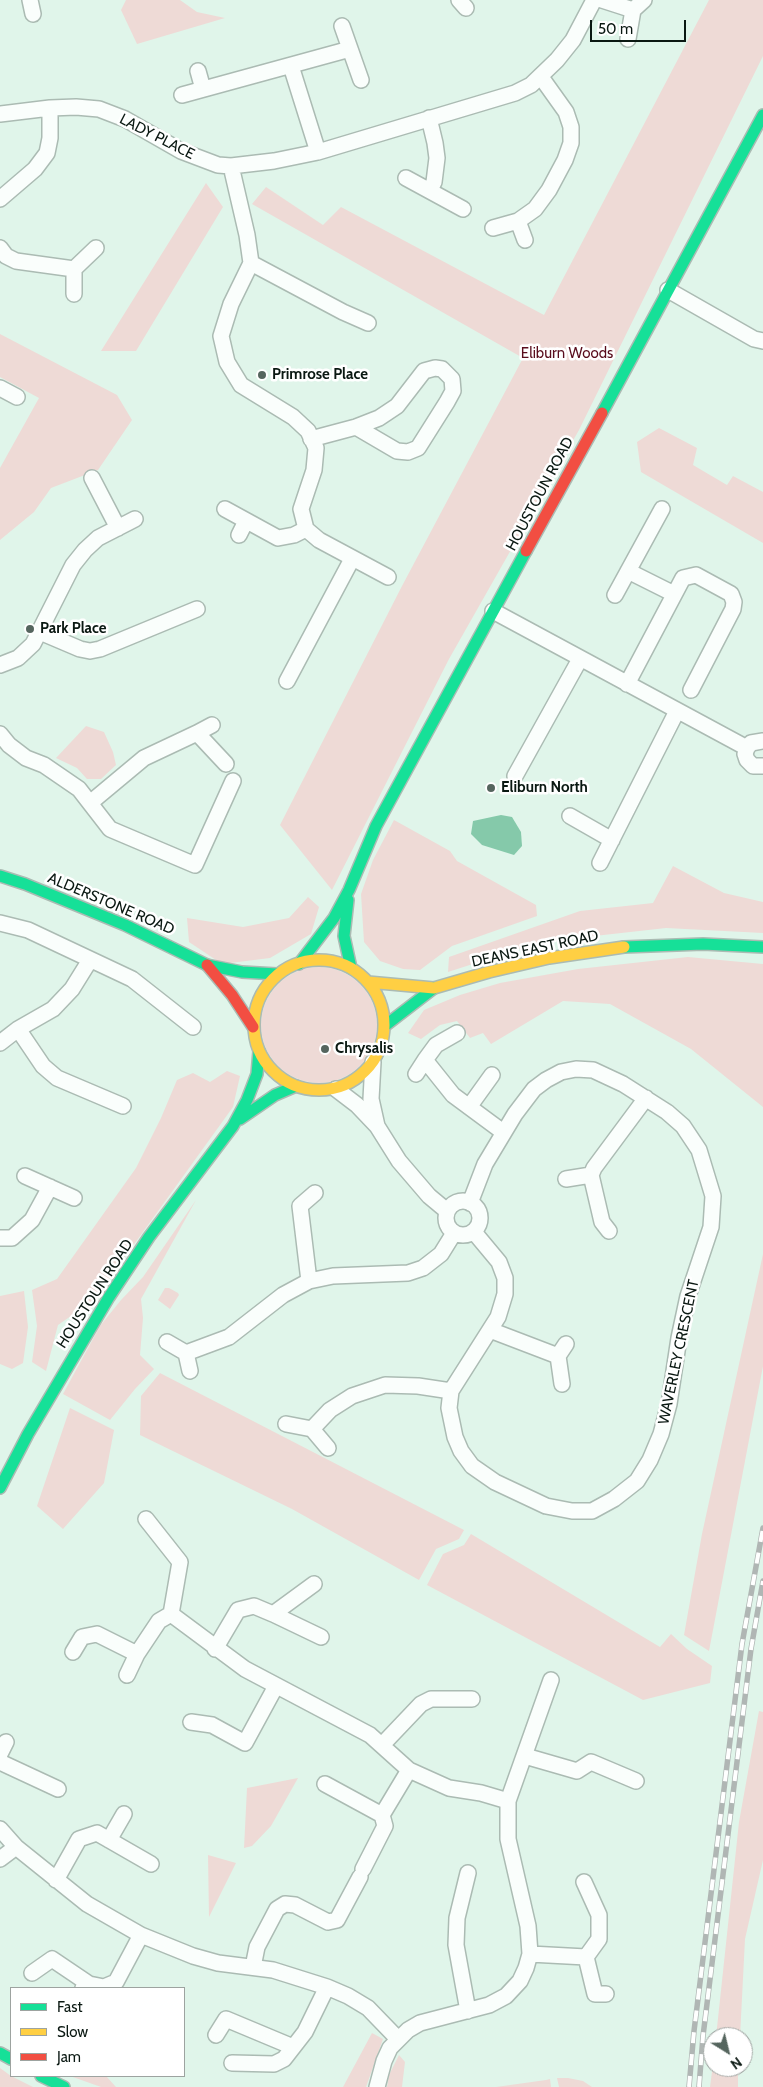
<!DOCTYPE html>
<style>
body{margin:0}
#map{position:relative;width:763px;height:2087px;overflow:hidden;background:#e0f5ea;font-family:Cabin,sans-serif}
canvas{display:block}
.legend{position:absolute;left:10px;top:1987px;width:175px;height:90px;box-sizing:border-box;background:#fff;border:1px solid #9da3a0;margin:0;padding:6px 9px;list-style:none;font-size:15px;color:#0a1812}
.legend li{display:flex;align-items:center;gap:10px;height:25px}
.legend b{width:25px;border:1px solid #9da3a0}
.north{position:absolute;left:703px;top:2027px;width:50px;height:50px;box-sizing:border-box;background:#fff;border:1px solid #9da3a0;border-radius:50%;rotate:144deg;font-size:14px;font-weight:700;line-height:20px;text-align:center;color:#0a1812}
.north::after{content:'';display:block;margin:auto;width:18px;height:22px;background:#55655e;clip-path:polygon(50% 0,100% 100%,50% 72%,0 100%)}
.scale{position:absolute;left:590px;top:20px;width:96px;height:22px;box-sizing:border-box;border:2px solid #0a1812;border-top:0;padding-left:6px;font-size:15px;line-height:18px;white-space:nowrap;color:#0a1812;-webkit-text-stroke:4px #fff;paint-order:stroke}
</style>
<div id="map">
<canvas width="763" height="2087"></canvas>
<ul class="legend">
<li><b style="height:6px;background:#16e098"></b>Fast</li>
<li><b style="height:6px;background:#ffcf43"></b>Slow</li>
<li><b style="height:6px;background:#f24e42"></b>Jam</li>
</ul>
<div class="north">N</div>
<div class="scale">50 m</div>
</div>
<script>
const c = document.querySelector('canvas').getContext('2d');
c.lineJoin = 'round';
function fillPath(path, color) {
  c.fillStyle = color;
  c.fill(path, 'evenodd');
}
function toPath(rows) {
  const path = new Path2D();
  for (const r of rows) {
    if (r.length === 3) {
      path.moveTo(r[0] + r[2], r[1]);
      path.arc(r[0], r[1], r[2], 0, 2 * Math.PI);
      continue;
    }
    path.moveTo(r[0], r[1]);
    for (let i = 2; i < r.length; i += 2) path.lineTo(r[i], r[i + 1]);
  }
  return path;
}
function trace(path, color, width, dash) {
  c.strokeStyle = color;
  c.lineWidth = width;
  c.lineCap = dash ? 'butt' : 'round';
  c.setLineDash(dash || []);
  c.stroke(path);
}
function label(font, color, halo, rows, align = 'center') {
  c.font = font + ' Cabin,sans-serif';
  c.lineWidth = 5;
  c.setLineDash([]);
  c.textBaseline = 'middle';
  c.strokeStyle = halo;
  c.fillStyle = color;
  for (const [text, x, y, turn = 0] of rows) {
    c.save();
    c.translate(x, y);
    c.rotate((+turn || 0) * Math.PI / 180);
    c.textAlign = isNaN(turn) ? turn : align;
    if (halo) c.strokeText(text, 0, 0);
    c.fillText(text, 0, 0);
    c.restore();
  }
}
const green = toPath([
 [126,0,180,0,197,12,225,18,137,44,121,10],
 [709,0,763,0,763,56,579,430,449,659,332,890,280,825,402,586,523,358,252,204,266,187,323,225,341,207,544,315],
 [206,183,223,207,136,351,101,351],
 [0,334,117,395,132,420,98,470,51,488,34,512,0,540,0,468,39,398,0,377],
 [659,428,697,448,693,465,727,485,733,476,763,492,763,543,641,472,637,442],
 [86,726,104,732,113,752,116,765,101,779,87,779,77,768,56,758],
 [394,820,450,851,457,861,536,905,537,916,452,946,420,970,403,969,380,961,364,942,361,894,373,860],
 [673,866,724,893,763,902,763,933,666,928,541,942,448,972,449,957,580,911,653,903],
 [308,897,319,907,311,934,270,958,222,964,189,942,187,918,243,927,289,918],
 [688,957,763,964,763,1107,691,1049,610,1004,563,1001,491,1044,483,1033,470,1038,457,1021,440,1025,421,1039,408,1033,424,1010,460,995,500,983,578,969],
 [319,1025,58],
 [227,1071,240,1076,233,1107,94,1300,58,1325,46,1371,32,1362,37,1326,32,1290,57,1279,136,1168,161,1118,177,1080,193,1073,210,1082],
 [196,1200,141,1299,143,1318,140,1355,154,1369,135,1389,110,1420,63,1394,100,1326,121,1300,143,1277],
 [763,1254,763,1366,709,1651,684,1635,702,1534],
 [165,1288,169,1288,178,1293,179,1295,170,1309,158,1300],
 [24,1291,28,1327,23,1363,12,1369,0,1364,0,1296],
 [160,1373,464,1530,459,1539,436,1549,419,1580,292,1509,140,1435,141,1396],
 [70,1408,114,1430,104,1483,63,1529,37,1506],
 [471,1534,660,1647,671,1634,687,1649,712,1666,710,1683,643,1700,427,1585,443,1554,464,1545],
 [759,1711,763,1712,763,1860,745,1939,740,2037,716,2037,739,1822],
 [298,1778,271,1826,252,1846,244,1848,247,1788],
 [208,1855,236,1863,209,1917],
 [372,2033,383,2039,366,2087,343,2087],
 [399,2055,405,2062,402,2087,387,2087,389,2075],
 [713,2064,713,2067,738,2067,738,2087,710,2087],
 [0,2068,11,2076,33,2087,0,2087],
 [70,2076,106,2076,116,2087,101,2087],
 [557,2078,568,2078,583,2081,592,2087,559,2087],
 [550,2079,551,2087,496,2087,546,2080]
]);
const water = toPath([
 [501,815,512,817,521,832,522,846,514,855,482,845,471,834,473,821]
]);
const street = toPath([
 [30,0,33,14],
 [459,0,466,8],
 [602,0,633,10],
 [342,26,361,80],
 [628,39,633,10,644,0],
 [291,66,318,152],
 [198,71,203,89],
 [182,95,350,49],
 [0,114,50,108,76,107,99,109,125,119,181,151,218,165,231,166,274,161,318,152,515,93,531,85,557,60,573,40,594,0],
 [429,118,435,143,437,158,434,182,430,190],
 [231,166,247,235,251,263,231,304,221,336,227,362,241,385,293,417,308,431,316,448,314,470,301,509,306,529,319,540,388,577],
 [406,178,463,209],
 [0,199,35,169,47,153,50,138,50,108],
 [518,221,525,240],
 [493,228,518,221,535,209,549,190,565,160,571,143,571,127,566,112,541,77],
 [0,248,6,256,16,261,74,269,96,248],
 [251,263,343,312,368,323],
 [74,269,74,294],
 [668,290,754,339,763,341],
 [0,388,17,397],
 [311,439,356,427,379,418,397,406,424,371,435,368,442,369,452,379,453,391,447,402,418,448,408,452,397,451,356,427],
 [92,478,118,528],
 [225,509,278,538,294,535,306,529],
 [239,535,246,521],
 [628,571,674,594],
 [615,595,662,509],
 [493,611,747,748],
 [40,632,80,649,90,651,100,649,197,609],
 [0,665,18,658,33,644,73,565,85,550,98,538,135,519],
 [287,681,352,559],
 [627,684,683,578,696,575,731,594,734,602,733,609,691,690],
 [197,733,212,725],
 [0,734,9,745,26,758,44,765,79,789,110,829,195,865,233,781],
 [763,741,751,743,747,748,745,754,747,760,753,766,763,766],
 [515,776,580,659],
 [90,803,144,758,197,733,226,764],
 [570,816,612,840],
 [600,863,677,711],
 [0,923,28,930,132,979,193,1027],
 [18,1029,43,1066,57,1078,123,1106],
 [457,1033,436,1045,425,1060,453,1095,503,1132],
 [0,1043,18,1029,53,1009,72,989,90,960],
 [373,1062,371,1099,377,1126],
 [416,1074,425,1060],
 [336,1089,357,1105,377,1126,399,1161,429,1196,447,1211],
 [469,1107,492,1075],
 [25,1176,74,1198],
 [566,1179,591,1175],
 [463,1218,17],
 [470,1203,485,1164,515,1114,534,1089,546,1080,561,1072,576,1069,593,1070,623,1084,667,1112,683,1126,699,1150,713,1196,711,1227,688,1296,679,1338,669,1404,661,1434,650,1460,637,1481,614,1499,592,1511,572,1511,546,1506,495,1482,472,1466,461,1451,455,1437,449,1408,451,1391,498,1317,505,1294,505,1278,499,1262,474,1232],
 [609,1231,602,1222,591,1175,594,1168,646,1098],
 [0,1238,12,1238,32,1220,50,1187],
 [309,1281,300,1206,315,1193],
 [490,1330,558,1356],
 [167,1342,186,1353,190,1371],
 [186,1353,229,1337,283,1295,309,1281,333,1276,408,1273,423,1268,441,1254,454,1233],
 [562,1384,558,1356,566,1344],
 [286,1424,312,1429],
 [328,1448,312,1429,330,1410,352,1396,385,1385,418,1386,451,1391],
 [171,1614,245,1669,370,1735,409,1770,449,1788,481,1793,508,1801],
 [273,1614,321,1637],
 [215,1649,238,1610,254,1606,273,1614,314,1584],
 [73,1652,82,1637,97,1634,137,1654],
 [127,1675,137,1654,159,1621,171,1614,180,1562,146,1519],
 [191,1722,212,1725,245,1743,276,1686],
 [382,1745,421,1704,431,1699,472,1699],
 [0,1754,6,1742],
 [525,1756,577,1771,591,1762,636,1781],
 [0,1762,58,1789],
 [325,1784,382,1815],
 [0,1829,16,1847,87,1904,141,1935,193,1956,218,1963,273,1970,327,1987,348,1996,368,2008,398,2039],
 [109,1840,124,1814],
 [0,1859,16,1847],
 [363,1869,385,1826,382,1815,409,1770],
 [468,1873,457,1918,456,1945,468,2011],
 [56,1880,79,1839,97,1833,151,1864],
 [584,1882,599,1915,599,1939,586,1957,595,1994,606,1994],
 [530,1954,586,1957],
 [253,1967,257,1947,277,1909,285,1904,295,1905,328,1922,337,1920,360,1877],
 [32,1973,52,1959,89,1984],
 [83,1988,89,1984,104,1987,116,1982,141,1935],
 [216,2035,226,2019,293,2047],
 [232,2063,274,2064,284,2059,305,2032,327,1987],
 [377,2087,384,2061,390,2048,408,2030,420,2023,489,2005,506,1996,520,1981,526,1968,530,1954,528,1926,508,1839,508,1801,551,1680]
]);
const fast = toPath([
 [602,413,763,115],
 [0,876,25,884,125,925,207,965,242,972,277,974],
 [348,900,344,936,351,968],
 [624,947,703,944,763,947],
 [299,964,334,918,349,890,376,826,526,551],
 [386,1025,434,988],
 [240,1119,275,1095,296,1086],
 [0,1488,28,1434,109,1297,149,1237,233,1126,247,1100,257,1074,259,1051],
 [0,2053,11,2059],
 [41,2076,64,2087]
]);
const slow = toPath([
 [319,1025,65],
 [368,982,434,988,489,972,549,958,624,947]
]);
const jam = toPath([
 [526,551,602,413],
 [207,965,232,995,253,1027]
]);
const rail = toPath([
 [689,2087,694,2031,742,1644,763,1528],
 [699,2087,703,2036,751,1649,763,1581]
]);
const markers = [
 [262,375,5,"#55655e"],
 [30,629,5,"#55655e"],
 [491,788,5,"#55655e"],
 [325,1049,5,"#55655e"]
];
const streetNames = [
 ["LADY PLACE",157,137,27],
 ["HOUSTOUN ROAD",540,494,-62],
 ["ALDERSTONE ROAD",111,904,23],
 ["DEANS EAST ROAD",535,949,-12],
 ["HOUSTOUN ROAD",95,1294,-57],
 ["WAVERLEY CRESCENT",679,1352,-78]
];
const parkNames = [
 ["Eliburn Woods",567,354]
];
const poiNames = [
 ["Primrose Place",272,375],
 ["Park Place",40,629],
 ["Eliburn North",501,788],
 ["Chrysalis",335,1049]
];
fillPath(green, '#eedad6');
fillPath(water, '#85c9aa');
trace(street, '#abbbb3', 18);
trace(fast, '#abbbb3', 14);
trace(slow, '#abbbb3', 14);
trace(jam, '#abbbb3', 14);
trace(street, '#fafefc', 15);
trace(fast, '#16e098', 11);
trace(slow, '#ffcf43', 11);
trace(jam, '#f24e42', 11);
trace(rail, '#b0b6b4', 5.5);
trace(rail, '#fff', 4, [11]);
for (const [x, y, r, color] of markers) {
  const dot = new Path2D();
  dot.arc(x, y, r, 0, 2 * Math.PI);
  c.fillStyle = color;
  c.fill(dot);
  trace(dot, '#fff', 2);
}
label('15px', '#0a1812', '#fff', streetNames);
label('15px', '#590c1c', '#fff', parkNames);
label('bold 15px', '#0a1812', '#fff', poiNames, 'left');
</script>
